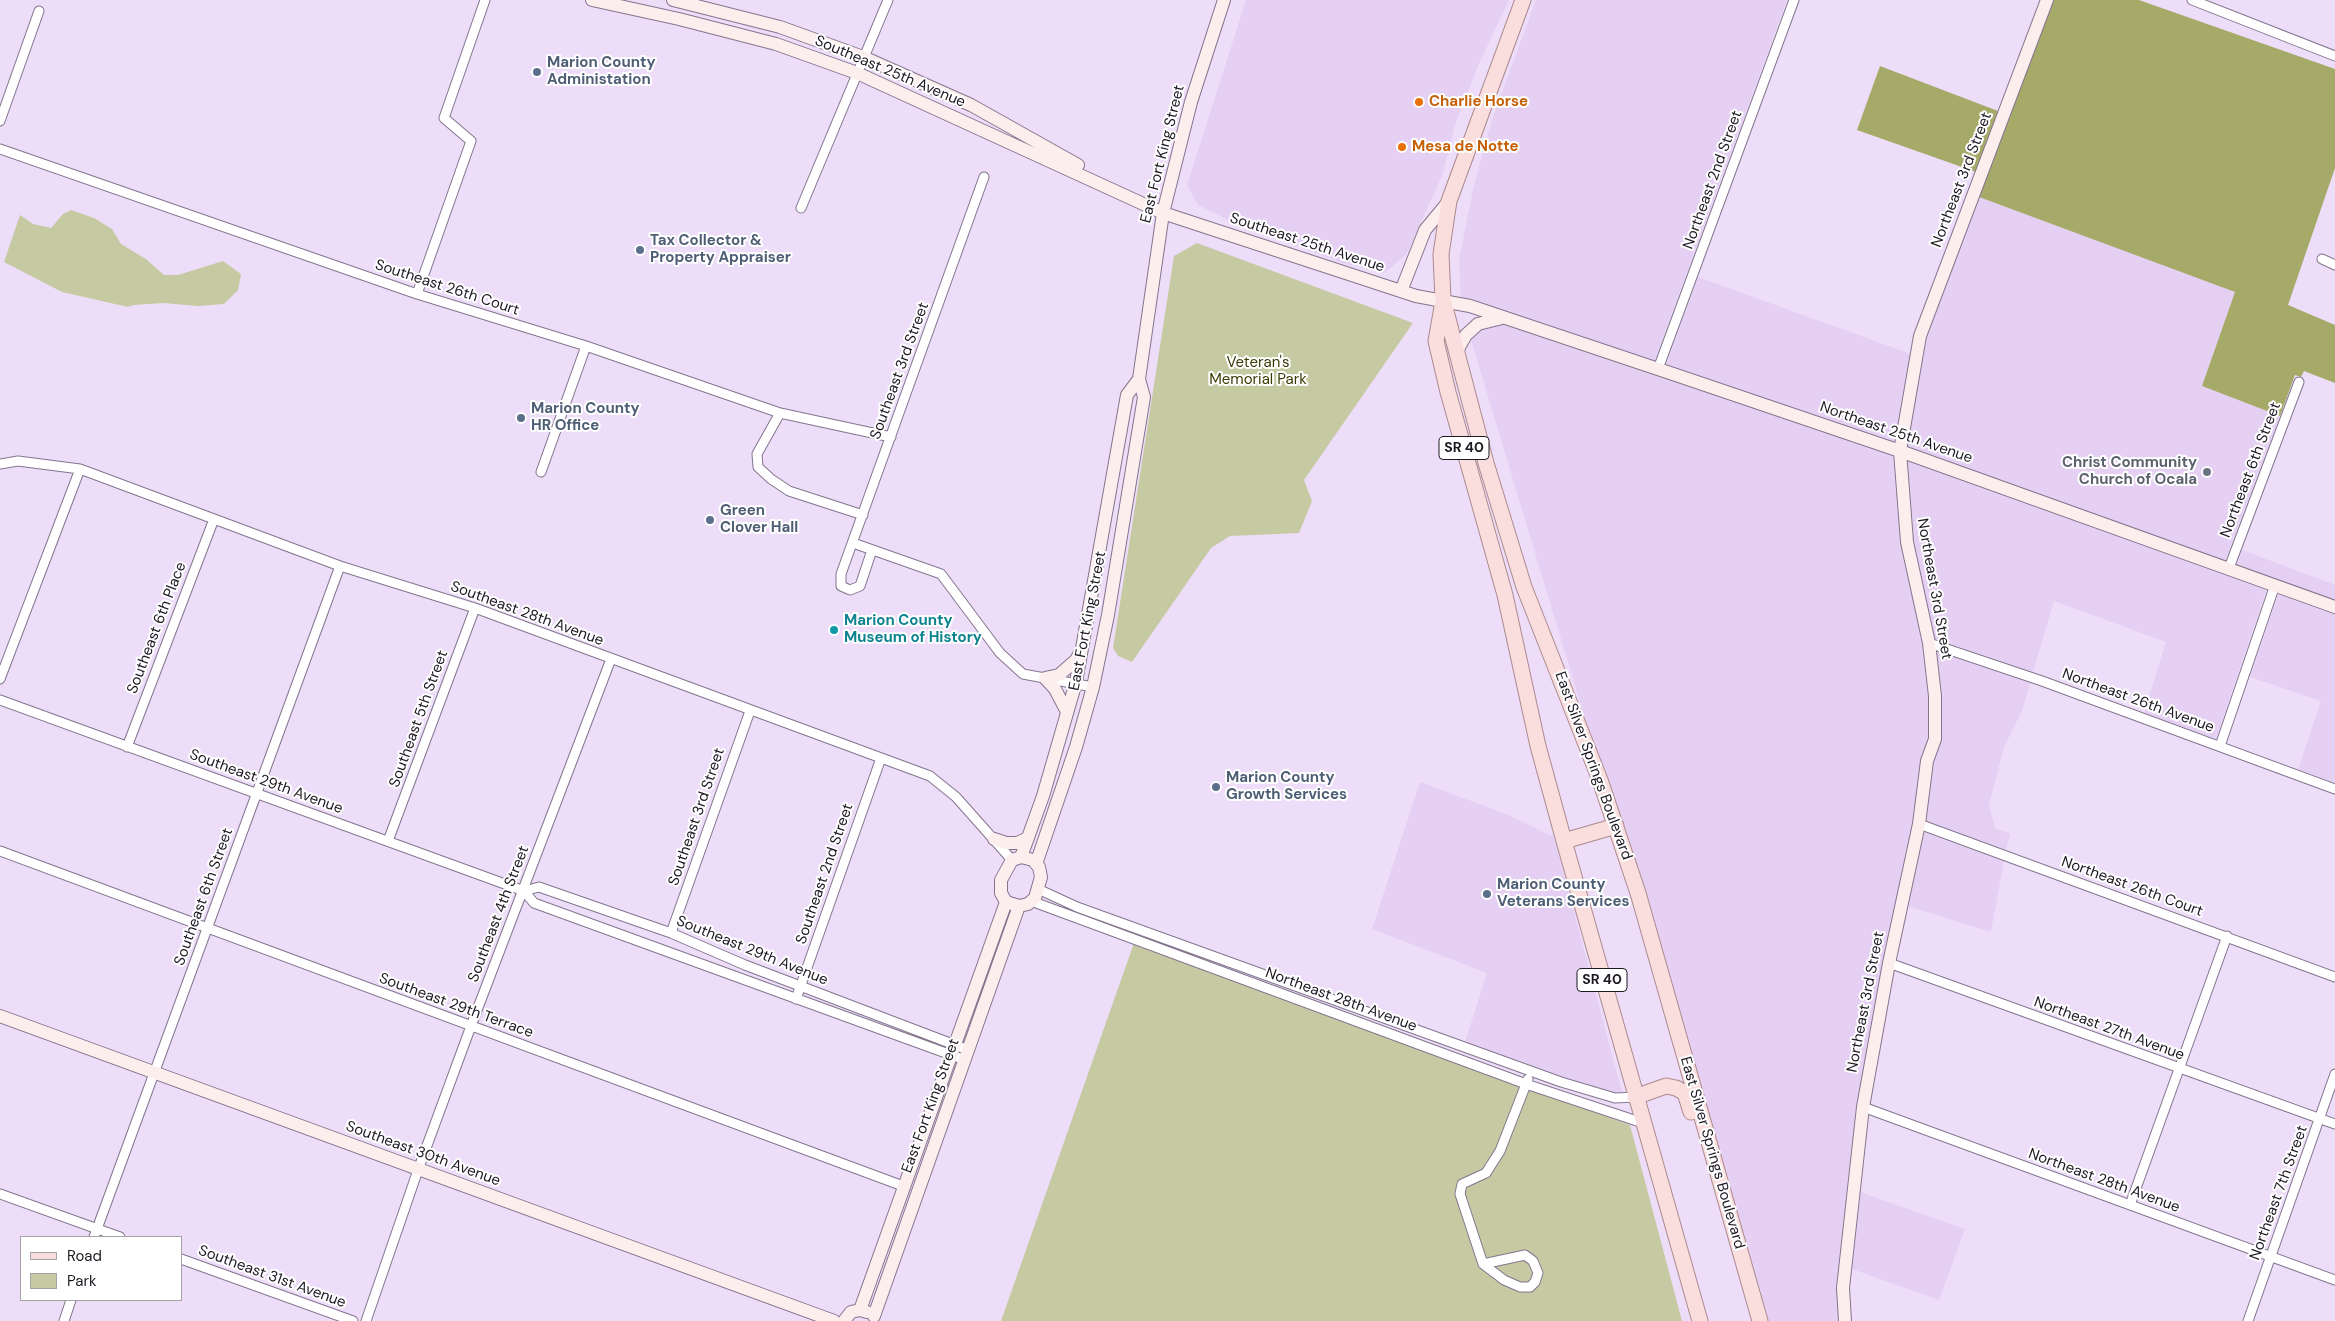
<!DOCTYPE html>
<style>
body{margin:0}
#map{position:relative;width:2335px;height:1321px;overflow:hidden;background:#edddf9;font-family:"DM Sans",sans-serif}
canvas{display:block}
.legend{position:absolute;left:20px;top:1236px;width:162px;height:65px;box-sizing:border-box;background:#fff;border:1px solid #a5a3a6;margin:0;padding:6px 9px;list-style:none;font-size:15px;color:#1d1821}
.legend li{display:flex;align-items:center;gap:10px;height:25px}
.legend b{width:25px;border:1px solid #a5a3a6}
</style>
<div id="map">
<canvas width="2335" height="1321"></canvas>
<ul class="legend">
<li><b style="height:6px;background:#fadede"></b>Road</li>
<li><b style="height:14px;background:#c6caa2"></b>Park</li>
</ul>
</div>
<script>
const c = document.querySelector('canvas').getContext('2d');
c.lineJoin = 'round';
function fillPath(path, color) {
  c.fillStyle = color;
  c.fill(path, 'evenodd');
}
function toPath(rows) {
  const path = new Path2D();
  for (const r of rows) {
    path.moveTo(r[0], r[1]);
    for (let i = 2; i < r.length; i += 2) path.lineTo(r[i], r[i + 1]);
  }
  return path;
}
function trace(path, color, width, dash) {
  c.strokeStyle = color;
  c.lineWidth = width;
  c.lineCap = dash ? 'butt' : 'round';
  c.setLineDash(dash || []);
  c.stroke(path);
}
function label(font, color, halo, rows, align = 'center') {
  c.font = font + ' "DM Sans",sans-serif';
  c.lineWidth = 4;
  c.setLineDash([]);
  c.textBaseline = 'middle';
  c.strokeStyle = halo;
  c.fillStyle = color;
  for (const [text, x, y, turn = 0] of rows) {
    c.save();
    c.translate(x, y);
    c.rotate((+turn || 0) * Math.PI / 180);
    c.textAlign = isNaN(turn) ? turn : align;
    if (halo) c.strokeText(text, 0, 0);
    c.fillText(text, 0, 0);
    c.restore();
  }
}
const built = toPath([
 [1246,0,1509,0,1478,66,1456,122,1442,176,1406,255,1384,273,1342,263,1232,222,1198,205,1187,185],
 [1536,0,1787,0,1654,362,1510,314,1509,312,1461,299,1459,260,1474,185,1492,119],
 [1979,197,2235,292,2202,386,2280,416,2225,561,1907,447,1926,337],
 [1698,277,1911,354,1896,443,1666,366],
 [1505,324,1895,455,1923,642,1922,646,1924,647,1929,696,1929,738,1921,760,1913,822,1882,966,1856,1110,1839,1321,1766,1321,1471,340,1482,329],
 [1907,459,2267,588,2216,739,2144,713,2166,642,2054,601,2033,672,1935,639,1913,542],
 [2242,550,2335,585,2335,602,2237,565],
 [2279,592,2335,613,2335,783,2298,769,2321,701,2250,677],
 [1936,651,2030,683,2022,711,2004,747,1989,805,1995,828,2010,834,2006,850,1925,821,1933,763,1941,739,1941,696],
 [1420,782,1506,814,1554,837,1622,1092,1615,1093,1563,1077,1465,1042,1487,973,1372,929],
 [1923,832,2004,861,1991,932,1907,906],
 [1860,1192,1965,1229,1939,1300,1852,1269]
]);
const green = toPath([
 [71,210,94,218,112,229,121,244,146,259,164,275,178,275,223,261,241,274,238,290,224,304,198,306,163,303,134,305,128,307,62,292,4,262,20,215,33,224,51,228,63,214],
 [1197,243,1413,323,1304,480,1312,501,1299,533,1230,536,1211,548,1132,662,1118,656,1113,648,1174,256],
 [1134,943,1630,1125,1682,1321,1001,1321]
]);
const forest = toPath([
 [2053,0,2139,0,2335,69,2335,168,2288,305,2335,325,2335,383,2304,371,2301,377,2295,375,2280,416,2202,386,2235,292,1979,197],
 [1880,66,1998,111,1976,172,1857,130]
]);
const street = toPath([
 [2192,0,2335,56],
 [0,121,39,11],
 [0,149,417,294,586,346,780,413,891,437],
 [801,208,888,0],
 [2322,259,2335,265],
 [417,294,471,141,444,118,485,0],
 [1658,369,1794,0],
 [780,413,757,454,758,467,771,479,789,491,863,515],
 [0,464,18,461,80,469,340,566,475,608,930,776,956,797,1012,860],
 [541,472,586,346],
 [853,543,941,574,1000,653,1023,674,1093,687],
 [872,550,860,586,850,590,841,586,841,574,984,177],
 [2229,568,2299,382],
 [1929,643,2042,681,2335,789],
 [0,679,80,469],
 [0,700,524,891,534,903,965,1060],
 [2220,746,2275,585],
 [127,747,214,519],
 [1919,824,2335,977],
 [388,841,475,608],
 [0,851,903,1186],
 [1038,889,1077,907,1561,1082,1615,1098,1635,1097],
 [524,891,539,887,671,933,745,965,968,1050],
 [1031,901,1526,1084,1643,1123],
 [671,933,750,711],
 [1889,963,2335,1124],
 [796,999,881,758],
 [1863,1107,2335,1280],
 [0,1194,120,1237],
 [2130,1205,2227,936],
 [94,1237,340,566],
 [181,1259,353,1321],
 [1483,1264,1525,1255,1533,1261,1538,1273,1535,1282,1530,1287,1520,1287,1504,1280,1483,1264,1460,1194,1462,1184,1486,1173,1500,1151,1528,1079],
 [64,1321,71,1300],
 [366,1321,418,1170,471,1026,611,659],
 [2248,1321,2335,1074]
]);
const secondary = toPath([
 [592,0,679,19,776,44,857,73,1163,213,1416,296,1470,306,1679,376,1900,451,2335,607],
 [673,0,780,27,863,57,971,105,1078,165],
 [1401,291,1425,230,1449,201],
 [1457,357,1459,347,1466,335,1478,324,1502,318],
 [1045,678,1059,675,1076,660,1080,653],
 [1045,678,1055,689,1067,712],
 [994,839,1006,843,1017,843,1028,838],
 [1021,857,1043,796,1076,682,1127,395,1139,379],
 [1021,857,1033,860,1039,867,1041,877,1035,898,1028,904,1019,906,1006,902,1001,893,1001,880,1012,860,1021,857],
 [1036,864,1076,747,1093,687,1108,615,1144,397,1139,379,1163,213,1191,102,1224,0],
 [0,1016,834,1321],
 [860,1310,1006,902],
 [874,1316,1019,906],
 [844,1321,851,1312,860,1310,867,1312],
 [1845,1321,1843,1288,1863,1107,1889,963,1919,824,1927,761,1935,739,1935,696,1929,643,1907,542,1900,451,1920,336,2047,0]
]);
const primary = toPath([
 [1523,0,1449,201,1441,254,1443,300,1486,463,1524,587,1600,780,1638,893,1760,1321],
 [1442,307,1436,341,1448,392,1505,595,1538,746,1564,841,1700,1321],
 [1564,841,1616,826],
 [1635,1097,1666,1086,1676,1088,1685,1093,1691,1112]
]);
const markers = [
 [537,72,5,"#5c6f8a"],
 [1419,102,5,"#e8710a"],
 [1402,147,5,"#e8710a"],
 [640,250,5,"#5c6f8a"],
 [521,418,5,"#5c6f8a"],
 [2207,472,5,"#6b7280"],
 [710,520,5,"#5c6f8a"],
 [834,630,5,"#0f9aa8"],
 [1216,787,5,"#5c6f8a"],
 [1487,894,5,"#5c6f8a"]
];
const shields = [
 [1464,448,50],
 [1602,980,50]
];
const shieldNames = [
 ["SR 40",1464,448],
 ["SR 40",1602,980]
];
const serviceNames = [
 ["Marion County",547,63],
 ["Administation",547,80],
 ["Tax Collector &",650,241],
 ["Property Appraiser",650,258],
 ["Marion County",531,409],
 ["HR Office",531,426],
 ["Green",720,511],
 ["Clover Hall",720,528],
 ["Marion County",1226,778],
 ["Growth Services",1226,795],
 ["Marion County",1497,885],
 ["Veterans Services",1497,902]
];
const streetNames = [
 ["Southeast 25th Avenue",890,72,23],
 ["East Fort King Street",1163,154,-76],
 ["Northeast 2nd Street",1713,180,-70],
 ["Northeast 3rd Street",1962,180,-69],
 ["Southeast 25th Avenue",1307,243,18],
 ["Southeast 26th Court",447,288,18],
 ["Southeast 3rd Street",900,371,-70],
 ["Northeast 25th Avenue",1896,433,19],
 ["Northeast 6th Street",2251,470,-69],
 ["Northeast 3rd Street",1934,589,80],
 ["Southeast 28th Avenue",527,614,20],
 ["East Fort King Street",1088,621,-79],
 ["Southeast 6th Place",157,628,-69],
 ["Northeast 26th Avenue",2138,701,20],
 ["Southeast 5th Street",419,719,-70],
 ["East Silver Springs Boulevard",1593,766,70],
 ["Southeast 29th Avenue",266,782,20],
 ["Southeast 3rd Street",697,817,-71],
 ["Southeast 2nd Street",825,874,-71],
 ["Northeast 26th Court",2132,887,20],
 ["Southeast 6th Street",204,897,-70],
 ["Southeast 4th Street",499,914,-69],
 ["Southeast 29th Avenue",752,951,22],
 ["Northeast 28th Avenue",1341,1000,20],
 ["Northeast 3rd Street",1866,1002,-79],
 ["Southeast 29th Terrace",456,1006,20],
 ["Northeast 27th Avenue",2109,1029,20],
 ["East Fort King Street",931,1106,-70],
 ["East Silver Springs Boulevard",1712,1153,74],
 ["Southeast 30th Avenue",423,1154,20],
 ["Northeast 28th Avenue",2104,1181,20],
 ["Northeast 7th Street",2279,1193,-70],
 ["Southeast 31st Avenue",272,1277,20]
];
const foodNames = [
 ["Charlie Horse",1429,102],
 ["Mesa de Notte",1412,147]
];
const parkNames = [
 ["Veteran's",1258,363],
 ["Memorial Park",1258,380]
];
const worshipNames = [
 ["Christ Community",2197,463],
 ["Church of Ocala",2197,480]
];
const cultureNames = [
 ["Marion County",844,621],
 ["Museum of History",844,638]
];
fillPath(built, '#e5d0f3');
fillPath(green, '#c6caa2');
fillPath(forest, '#a6aa68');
trace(street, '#84758e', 11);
trace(secondary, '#84758e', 14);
trace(primary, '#ab8a8e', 17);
trace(street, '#fff', 9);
trace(secondary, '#fdeeee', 12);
trace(primary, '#fadede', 15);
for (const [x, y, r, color] of markers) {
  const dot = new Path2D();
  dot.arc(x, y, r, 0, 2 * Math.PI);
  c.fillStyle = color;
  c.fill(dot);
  trace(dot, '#fff', 2);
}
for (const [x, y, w] of shields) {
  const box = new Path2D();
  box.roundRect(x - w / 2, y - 11.5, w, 23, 4);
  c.fillStyle = '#fff';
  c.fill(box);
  trace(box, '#1d1821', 1);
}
label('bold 14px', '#1d1821', null, shieldNames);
label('bold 15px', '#4e5e75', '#fff', serviceNames, 'left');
label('15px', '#1d1821', '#fff', streetNames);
label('bold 15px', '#c56008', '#fff', foodNames, 'left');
label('15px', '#3a3c06', '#fff', parkNames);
label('bold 15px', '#5b616d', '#fff', worshipNames, 'right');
label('bold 15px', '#0d838f', '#fff', cultureNames, 'left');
</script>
